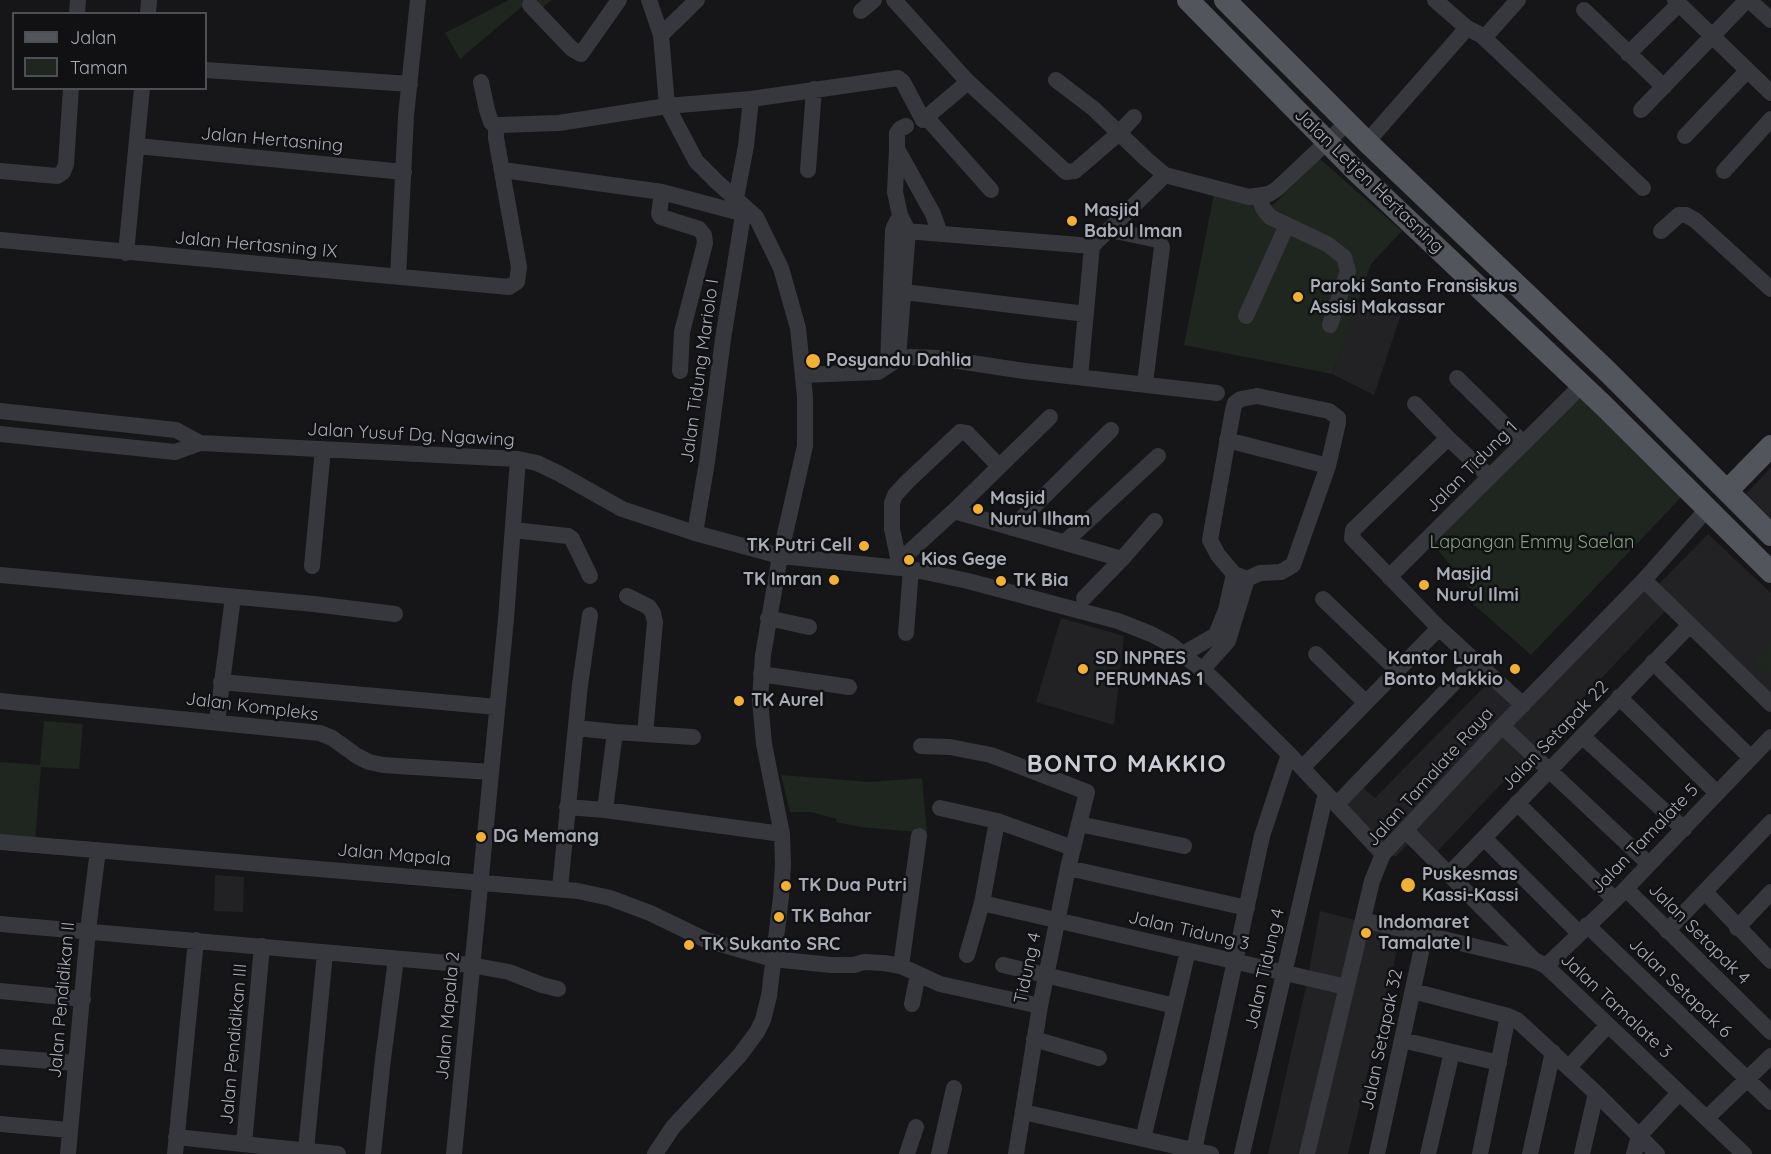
<!DOCTYPE html>
<style>
body{margin:0}
#map{position:relative;width:1771px;height:1154px;overflow:hidden;background:#161618;font-family:Quicksand,sans-serif}
canvas{display:block}
.legend{position:absolute;left:12px;top:12px;width:195px;height:78px;box-sizing:border-box;background:#111113;border:2px solid #4d4f55;margin:0;padding:8px 10px;list-style:none;font-size:18px;color:#a8adb8}
.legend li{display:flex;align-items:center;gap:12px;height:30px}
.legend b{width:30px;border:2px solid #4d4f55}
</style>
<div id="map">
<canvas width="1771" height="1154"></canvas>
<ul class="legend">
<li><b style="height:8px;background:#53555c"></b>Jalan</li>
<li><b style="height:16px;background:#1e261f"></b>Taman</li>
</ul>
</div>
<script>
const c = document.querySelector('canvas').getContext('2d');
c.lineJoin = 'round';
function fillPath(path, color) {
  c.fillStyle = color;
  c.fill(path, 'evenodd');
}
function toPath(rows) {
  const path = new Path2D();
  for (const r of rows) {
    path.moveTo(r[0], r[1]);
    for (let i = 2; i < r.length; i += 2) path.lineTo(r[i], r[i + 1]);
  }
  return path;
}
function trace(path, color, width, dash) {
  c.strokeStyle = color;
  c.lineWidth = width;
  c.lineCap = dash ? 'butt' : 'round';
  c.setLineDash(dash || []);
  c.stroke(path);
}
function label(font, color, halo, rows, align = 'center') {
  c.font = font + ' Quicksand,sans-serif';
  c.lineWidth = 5;
  c.setLineDash([]);
  c.textBaseline = 'middle';
  c.strokeStyle = halo;
  c.fillStyle = color;
  for (const [text, x, y, turn = 0] of rows) {
    c.save();
    c.translate(x, y);
    c.rotate((+turn || 0) * Math.PI / 180);
    c.textAlign = isNaN(turn) ? turn : align;
    if (halo) c.strokeText(text, 0, 0);
    c.fillText(text, 0, 0);
    c.restore();
  }
}
const built = toPath([
 [1357,302,1401,314,1374,395,1332,374],
 [1771,467,1771,521,1745,495],
 [1708,534,1771,593,1771,705,1652,591],
 [1643,588,1666,610,1432,857,1412,840,1395,857,1344,801,1359,784,1375,798,1488,683,1518,711],
 [1061,618,1124,636,1114,725,1036,702],
 [215,875,244,877,243,912,214,911],
 [1320,911,1355,920,1400,938,1348,1154,1268,1154,1306,987]
]);
const green = toPath([
 [509,0,552,0,539,10,526,3,460,59,445,33],
 [1320,159,1402,231,1371,264,1332,374,1184,345,1214,194,1272,206],
 [1582,385,1689,489,1531,655,1473,604,1474,594,1428,538],
 [1771,643,1771,672,1768,675,1753,662],
 [44,721,83,724,79,769,41,767,35,842,0,840,0,762,40,765],
 [781,775,870,782,922,778,927,833,861,827,836,822,837,819,811,812,790,812]
]);
const minor = toPath([
 [894,0,968,82,1066,172,1075,171,1118,134,1134,117],
 [1435,0,1467,28],
 [1675,0,1771,93],
 [1749,0,1771,20],
 [530,5,572,49,581,54,619,0],
 [1584,10,1664,87],
 [861,11,874,0],
 [77,14,78,0],
 [148,14,149,0],
 [661,35,697,0],
 [1484,38,1518,0],
 [1628,54,1679,4],
 [206,70,410,84],
 [1056,80,1094,109,1146,159,1165,175,1249,197,1269,194,1277,189,1347,123],
 [481,82,487,110,491,122,496,127],
 [1641,110,1747,0],
 [927,118,991,190],
 [1685,136,1747,71],
 [1367,142,1467,28,1481,35,1643,188],
 [137,146,404,172],
 [897,149,933,214,940,234],
 [503,170,662,192,752,216],
 [808,170,814,89],
 [0,171,57,176,63,172,66,164,71,88],
 [1724,171,1771,119],
 [662,192,659,214,661,217,699,229,704,235,705,243,682,332,680,371],
 [1259,197,1263,208,1270,217,1327,244,1344,257,1348,271,1330,325],
 [736,198,746,146,751,99],
 [893,230,1092,246],
 [1110,230,1158,240,1162,247,1145,383],
 [1661,231,1679,215,1686,215,1695,220,1771,289],
 [0,240,509,287,517,282,519,267,496,138,496,127,499,125,559,123,667,106,751,99,898,78,903,82,923,120,968,82],
 [126,253,142,88],
 [398,277,406,116,418,0],
 [904,292,1086,314],
 [1246,316,1287,225],
 [898,359,908,231,900,215,895,192,897,148,897,133,900,129,906,126],
 [888,365,893,230,897,221],
 [803,375,878,372,898,359,911,357,939,358,1024,371,1217,393],
 [1080,377,1092,246,1165,175],
 [1457,378,1523,443],
 [1257,396,1329,411,1338,418,1338,423,1328,466,1293,565,1281,572,1260,573,1247,579,1234,574,1218,555,1210,540,1233,410,1235,403,1241,399,1257,396],
 [1415,404,1448,438],
 [0,411,176,430,200,443],
 [0,434,175,452,200,443,518,459,537,463,560,474,622,509,695,533,780,556,805,446,805,397,798,328,781,268,756,217,717,182,696,161,667,106,661,35,649,0],
 [1227,440,1328,466],
 [1490,477,1448,438,1353,530,1352,538,1439,628,1523,705],
 [954,511,1122,559],
 [1012,528,1111,430],
 [513,530,568,536,572,539,590,576],
 [695,533,707,462,723,339,743,215],
 [1065,542,1158,456],
 [899,562,892,529,892,503,895,495,907,482,960,432,967,433,999,466],
 [312,566,323,449],
 [894,566,954,511,1050,417],
 [0,575,314,604,395,614],
 [1389,577,1582,385],
 [1644,580,1771,704],
 [627,596,649,607,653,613,655,622,645,734],
 [1084,598,1122,559,1155,521],
 [1323,599,1398,671],
 [768,618,809,627],
 [906,633,911,569],
 [1183,654,1216,635,1226,610,1234,574],
 [1316,654,1366,703],
 [1653,662,1751,758],
 [1203,669,1228,641,1247,579],
 [761,674,849,687],
 [221,682,497,707],
 [1619,697,1717,793],
 [0,701,320,733,332,738,357,756,369,762,383,765,491,772],
 [217,722,233,597],
 [1502,726,1649,864],
 [576,728,615,732],
 [1582,736,1684,829],
 [921,746,950,747,991,755,1087,792,1068,868,1040,1006,1016,1154],
 [1302,768,1439,628],
 [1517,803,1615,900],
 [1337,804,1474,662],
 [567,807,605,810,782,834],
 [940,808,997,821,1073,848],
 [605,810,615,732,693,737],
 [1079,824,1184,846],
 [1405,830,1535,961],
 [1484,838,1579,933],
 [0,842,578,891,610,898,650,913,706,940,773,959,831,965,854,965,864,962,884,963,901,966,940,984,1040,1006],
 [1068,868,1247,908],
 [1449,874,1690,625],
 [560,888,580,685,590,615],
 [1626,889,1771,1032],
 [1705,892,1771,961],
 [982,903,1346,987],
 [1363,920,1536,961,1546,966,1744,1154],
 [0,924,471,965,509,972,542,985,558,989],
 [1587,925,1771,1102],
 [1737,928,1771,892],
 [1667,931,1771,822],
 [967,955,982,903,997,821],
 [1003,965,1175,1006],
 [901,966,919,836],
 [1546,966,1615,900,1771,737],
 [0,991,83,999],
 [1413,991,1508,1016,1517,1020,1596,1093,1657,1154],
 [912,1004,918,974],
 [1034,1039,1099,1058],
 [1402,1040,1499,1063],
 [0,1057,76,1063],
 [1569,1067,1608,1025],
 [1023,1112,1211,1154],
 [1707,1118,1771,1056],
 [0,1124,69,1130],
 [176,1137,338,1154],
 [1143,1139,1188,951],
 [244,1144,262,946],
 [306,1150,325,953],
 [1194,1150,1262,836,1289,754],
 [68,1154,88,930,98,850],
 [175,1154,196,940],
 [373,1154,383,1059,396,959],
 [454,1154,506,619,518,459],
 [655,1154,673,1127,740,1055,757,1032,763,1020,769,996,781,897,783,864,782,834,764,744,760,700,763,655,780,556,911,569,968,581,1118,621,1151,634,1170,644,1212,678,1289,754,1383,854],
 [907,1154,916,1127],
 [939,1154,954,1088],
 [1242,1154,1326,793],
 [1307,1154,1372,881,1383,854,1502,726,1644,580,1708,508],
 [1377,1154,1425,934],
 [1428,1154,1452,1052],
 [1480,1154,1508,1016],
 [1530,1154,1553,1052],
 [1582,1154,1596,1093],
 [1634,1154,1639,1136,1679,1093]
]);
const major = toPath([
 [1188,0,1356,171,1603,405,1771,572],
 [1225,0,1367,142,1608,372,1771,535],
 [1727,491,1771,446]
]);
const markers = [
 [1072,221,6,"#f2b134"],
 [1298,297,6,"#f2b134"],
 [813,361,8,"#f2b134"],
 [978,509,6,"#f2b134"],
 [864,546,6,"#f2b134"],
 [909,560,6,"#f2b134"],
 [834,580,6,"#f2b134"],
 [1001,581,6,"#f2b134"],
 [1424,585,6,"#f2b134"],
 [1083,669,6,"#f2b134"],
 [1515,669,6,"#f2b134"],
 [739,701,6,"#f2b134"],
 [481,837,6,"#f2b134"],
 [1408,885,8,"#f2b134"],
 [786,886,6,"#f2b134"],
 [779,917,6,"#f2b134"],
 [1366,933,6,"#f2b134"],
 [689,945,6,"#f2b134"]
];
const streetNames = [
 ["Jalan Hertasning",272,140,5],
 ["Jalan Letjen Hertasning",1369,181,44],
 ["Jalan Hertasning IX",256,245,5],
 ["Jalan Tidung Mariolo I",700,371,-82],
 ["Jalan Yusuf Dg. Ngawing",411,435,3],
 ["Jalan Tidung 1",1472,467,-45],
 ["Jalan Kompleks",252,707,7],
 ["Jalan Setapak 22",1555,736,-46],
 ["Jalan Tamalate Raya",1430,777,-48],
 ["Jalan Tamalate 5",1645,839,-46],
 ["Jalan Mapala",394,855,5],
 ["Jalan Tidung 3",1189,931,13],
 ["Jalan Setapak 4",1699,934,45],
 ["Tidung 4",1028,968,-78],
 ["Jalan Tidung 4",1265,969,-77],
 ["Jalan Setapak 6",1680,988,44],
 ["Jalan Pendidikan II",62,1000,-85],
 ["Jalan Tamalate 3",1616,1006,43],
 ["Jalan Mapala 2",448,1016,-85],
 ["Jalan Setapak 32",1382,1040,-78],
 ["Jalan Pendidikan III",234,1044,-85]
];
const poiNames = [
 ["Masjid",1084,211],
 ["Babul Iman",1084,232],
 ["Paroki Santo Fransiskus",1310,287],
 ["Assisi Makassar",1310,308],
 ["Posyandu Dahlia",826,361],
 ["Masjid",990,499],
 ["Nurul Ilham",990,520],
 ["TK Putri Cell",852,546,"right"],
 ["Kios Gege",921,560],
 ["Masjid",1436,575],
 ["Nurul Ilmi",1436,596],
 ["TK Imran",822,580,"right"],
 ["TK Bia",1013,581],
 ["SD INPRES",1095,659],
 ["PERUMNAS 1",1095,680],
 ["Kantor Lurah",1503,659,"right"],
 ["Bonto Makkio",1503,680,"right"],
 ["TK Aurel",751,701],
 ["DG Memang",493,837],
 ["Puskesmas",1422,875],
 ["Kassi-Kassi",1422,896],
 ["TK Dua Putri",798,886],
 ["TK Bahar",791,917],
 ["Indomaret",1378,923],
 ["Tamalate I",1378,944],
 ["TK Sukanto SRC",701,945]
];
const parkNames = [
 ["Lapangan Emmy Saelan",1532,543]
];
const districtNames = [
 ["BONTO MAKKIO",1127,765]
];
fillPath(built, '#222225');
fillPath(green, '#1e261f');
trace(minor, '#37383d', 16);
trace(major, '#53555c', 22);
for (const [x, y, r, color] of markers) {
  const dot = new Path2D();
  dot.arc(x, y, r, 0, 2 * Math.PI);
  c.fillStyle = color;
  c.fill(dot);
  trace(dot, '#111113', 2);
}
label('18px', '#a8adb8', '#111113', streetNames);
label('bold 18px', '#a8adb8', '#111113', poiNames, 'left');
label('18px', '#7fa381', '#111113', parkNames);
c.letterSpacing = '1.5px';
label('bold 24px', '#c9ccd4', '#111113', districtNames);
c.letterSpacing = '0px';
</script>
